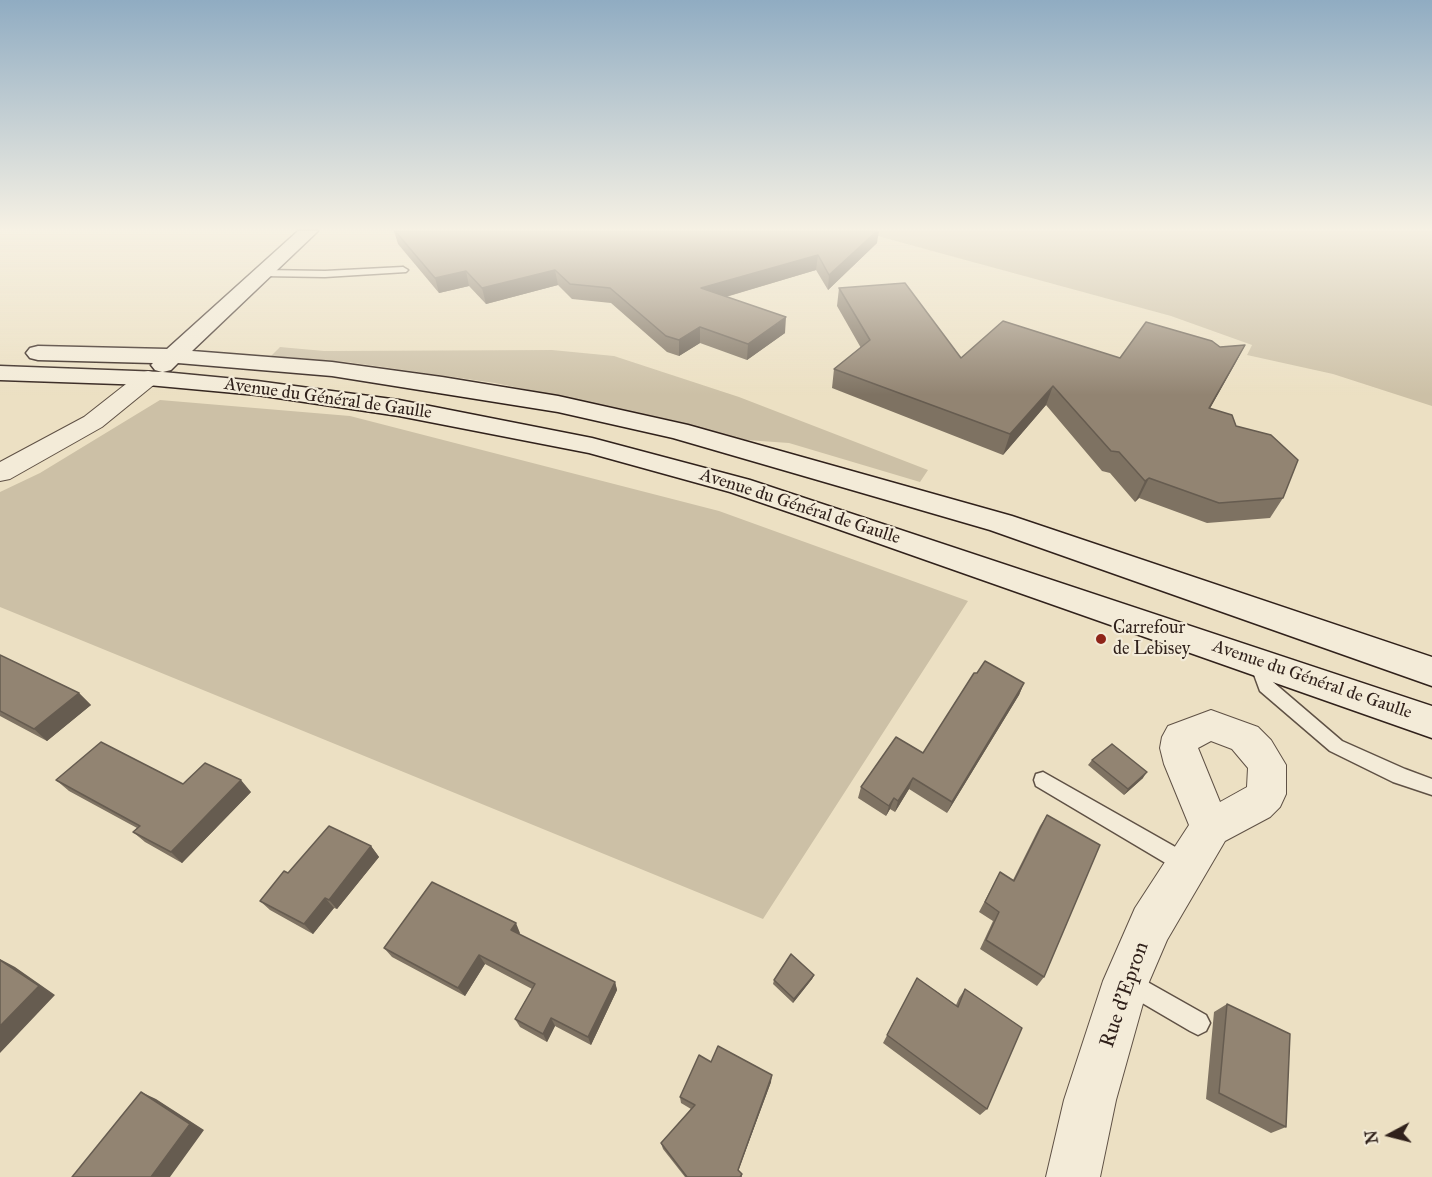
<!DOCTYPE html>
<meta charset="utf-8">
<style>
body{margin:0}
#map{position:relative;width:1432px;height:1177px;overflow:hidden;background:#ece0c3;font-family:"IM FELL Great Primer",serif}
canvas{display:block}
.north{position:absolute;left:1360px;top:1105px;width:60px;height:60px;-webkit-text-stroke:4px #f3ebd8;paint-order:stroke;rotate:263deg;font-size:16px;font-weight:700;line-height:24px;text-align:center;color:#30211b}
.north::after{content:'';display:block;margin:auto;width:21px;height:27px;background:#30211b;clip-path:polygon(50% 0,100% 100%,50% 72%,0 100%)}
</style>
<div id="map">
<canvas width="1432" height="1177"></canvas>
<div class="north">N</div>
</div>
<script>
const c = document.querySelector('canvas').getContext('2d');
c.lineJoin = 'round';
function fillPath(path, color) {
  c.fillStyle = color;
  c.fill(path, 'evenodd');
}
function toPath(rows) {
  const path = new Path2D();
  for (const r of rows) {
    path.moveTo(r[0], r[1]);
    for (let i = 2; i < r.length; i += 2) path.lineTo(r[i], r[i + 1]);
  }
  return path;
}
function trace(path, color, width, dash) {
  c.strokeStyle = color;
  c.lineWidth = width;
  c.lineCap = dash ? 'butt' : 'round';
  c.setLineDash(dash || []);
  c.stroke(path);
}
function label(font, color, halo, rows, align = 'center') {
  c.font = font + ' "IM FELL Great Primer",serif';
  c.lineWidth = 4.5;
  c.setLineDash([]);
  c.textBaseline = 'middle';
  c.strokeStyle = halo;
  c.fillStyle = color;
  for (const [text, x, y, turn = 0] of rows) {
    c.save();
    c.translate(x, y);
    c.rotate((+turn || 0) * Math.PI / 180);
    c.textAlign = isNaN(turn) ? turn : align;
    if (halo) c.strokeText(text, 0, 0);
    c.fillText(text, 0, 0);
    c.restore();
  }
}
const green = toPath([
 [859,231,1432,231,1432,406,1333,374,1247,355,1252,345,1171,316],
 [280,347,324,351,552,350,614,356,739,397,928,470,920,482,789,443,746,440,676,421,495,383,347,362,271,356],
 [160,400,350,416,719,511,968,601,763,919,0,607,0,492,40,473]
]);
const lane = toPath([
 [403,267,408,270,406,272,325,277,263,276,258,273,263,270,325,271,403,267],
 [1257,655,1263,656,1273,682,1342,741,1405,769,1432,779,1432,795,1393,782,1330,751,1260,691,1249,661,1251,656,1257,655],
 [1043,772,1193,857,1196,864,1193,871,1186,874,1179,871,1036,786,1034,780,1036,774,1043,772],
 [1128,971,1206,1015,1210,1023,1206,1031,1198,1035,1190,1031,1120,990,1117,982,1120,974,1128,971]
]);
const street = toPath([
 [148,371,156,373,160,378,156,383,102,427,10,479,0,481,0,462,84,417,140,373,148,371],
 [1211,710,1258,727,1271,740,1286,765,1286,794,1280,807,1270,817,1225,841,1167,940,1149,982,1116,1100,1100,1177,1046,1177,1064,1100,1103,981,1135,908,1189,825,1164,764,1160,748,1162,737,1168,726,1211,710],
 [1211,741,1232,749,1248,768,1247,787,1220,802,1198,748,1211,741]
]);
const secondary = toPath([
 [298,231,318,231,192,351,332,362,442,377,558,396,688,425,1012,516,1432,657,1432,686,990,530,673,438,558,412,332,376,178,363,171,370,163,372,257,381,399,400,592,438,750,480,1432,706,1432,738,812,520,730,492,589,453,399,416,257,395,148,385,0,380,0,366,162,372,155,370,151,365,153,363,38,360,30,358,26,353,30,348,38,346,167,349,298,231]
]);
const wall = toPath([
 [394,231,877,243,828,290,816,270,726,297,785,333,747,360,700,343,679,356,667,352,611,303,572,299,558,285,486,304,469,286,439,293,398,244],
 [839,288,961,358,1120,358,1245,345,1210,408,1236,426,1283,498,1270,518,1207,523,1139,498,1135,502,1110,473,1102,471,1046,405,1003,455,832,388,834,369,861,348,837,306],
 [0,655,79,693,91,705,47,741,0,716],
 [1024,683,1019,695,947,813,909,789,895,812,890,809,886,816,858,798,861,787,923,753],
 [1092,760,1143,778,1124,795,1088,765],
 [56,780,183,784,251,792,182,863,145,842,133,832,137,828,69,791],
 [1047,815,1044,977,1037,986,980,949,993,921,979,912,1000,872,1013,880,1040,826],
 [371,846,379,857,337,909,334,908,313,934,270,910,260,901,288,873],
 [520,933,519,934,615,982,617,990,591,1045,555,1026,547,1042,520,1027,515,1019,532,989,485,964,465,996,392,957,384,948],
 [814,975,812,979,793,1003,773,984,774,980],
 [917,978,956,1005,959,998,965,989,987,1109,980,1115,883,1043],
 [1227,1004,1286,1127,1271,1133,1206,1099,1214,1012],
 [711,1062,771,1082,738,1170,742,1174,742,1177,685,1177,663,1149,661,1143,691,1109,681,1103,680,1097]
]);
const shadedWall = toPath([
 [877,231,879,231,877,243,828,290,829,275],
 [818,255,816,270,701,304,701,288],
 [555,270,558,285,486,304,482,288],
 [466,271,469,286,439,293,435,278],
 [786,317,785,333,747,360,748,344],
 [700,327,700,343,679,356,679,340],
 [1245,345,1235,364,1199,428,1209,408],
 [1053,386,1046,405,1003,455,1010,434],
 [1149,478,1139,498,1135,502,1145,481],
 [1024,683,1019,695,947,813,952,802],
 [79,693,91,705,47,741,34,729],
 [1147,772,1143,778,1124,795,1128,789],
 [913,778,909,789,895,812,898,801],
 [241,780,251,792,182,863,171,852],
 [894,798,890,809,886,816,889,806],
 [371,846,379,857,337,909,329,900],
 [325,898,334,908,313,934,304,924],
 [516,923,520,933,516,940,511,930],
 [479,955,485,964,465,996,458,988],
 [0,959,15,967,55,995,0,1053],
 [814,975,812,979,793,1003,794,999],
 [615,982,617,990,591,1045,588,1037],
 [551,1018,555,1026,547,1042,543,1034],
 [772,1075,771,1082,737,1174,738,1170],
 [141,1092,156,1099,204,1130,170,1177,151,1177]
]);
const building = toPath([
 [395,231,877,231,829,275,818,255,701,288,786,317,748,344,700,327,679,340,666,336,610,288,570,284,555,270,482,288,466,271,435,278,395,231],
 [905,283,961,358,1003,321,1120,358,1146,322,1212,341,1220,347,1245,345,1209,408,1232,415,1236,426,1271,435,1298,460,1283,498,1219,503,1149,478,1145,481,1119,452,1111,451,1053,386,1010,434,834,369,870,340,839,288,905,283],
 [0,655,79,693,34,729,0,711,0,655],
 [985,661,1024,683,952,802,913,778,898,801,894,798,889,806,861,787,896,737,923,753,974,673,977,673,985,661],
 [101,742,183,784,205,763,241,780,171,852,133,832,140,826,56,780,101,742],
 [1112,744,1147,772,1128,789,1092,760,1112,744],
 [1047,815,1100,845,1044,977,986,940,999,912,985,902,1000,872,1014,881,1047,815],
 [329,826,371,846,329,900,325,898,304,924,260,901,284,871,288,873,329,826],
 [432,882,516,923,511,930,615,982,588,1037,551,1018,543,1034,515,1019,535,984,479,955,458,988,384,948,432,882],
 [791,954,814,975,794,999,774,980,791,954],
 [0,960,39,986,0,1026,0,960],
 [917,978,958,1007,965,989,1022,1028,987,1109,887,1035,917,978],
 [1227,1004,1290,1034,1286,1127,1219,1093,1227,1004],
 [718,1046,772,1075,738,1170,742,1174,740,1177,687,1177,661,1143,695,1105,680,1097,699,1055,711,1062,718,1046],
 [141,1092,190,1124,151,1177,72,1177,141,1092]
]);
const markers = [
 [1101,639,6,"#8f2418"]
];
const streetNames = [
 ["Avenue du Général de Gaulle",328,399,8],
 ["Avenue du Général de Gaulle",800,507,18],
 ["Avenue du Général de Gaulle",1312,680,19]
];
const poiNames = [
 ["Carrefour",1113,629],
 ["de Lebisey",1113,650]
];
const nearStreetnames = [
 ["Rue d'Epron",1125,995,-71]
];
fillPath(green, '#ccc0a6');
trace(lane, '#5f5145', 3);
trace(street, '#5f5145', 2);
trace(secondary, '#30211b', 3);
fillPath(lane, '#f3ebd8');
fillPath(street, '#f3ebd8');
fillPath(secondary, '#f3ebd8');
fillPath(wall, '#7e7262');
fillPath(shadedWall, '#665c50');
fillPath(building, '#928472');
trace(building, '#665c50', 1.5);
const sky = c.createLinearGradient(0, 0, 0, 395);
sky.addColorStop(0, '#90acc2');
sky.addColorStop(0.58, '#f6f1e4');
sky.addColorStop(1, '#f6f1e400');
c.fillStyle = sky;
c.fillRect(0, 0, 1432, 395);
for (const [x, y, r, color] of markers) {
  const dot = new Path2D();
  dot.arc(x, y, r, 0, 2 * Math.PI);
  c.fillStyle = color;
  c.fill(dot);
  trace(dot, '#f3ebd8', 2);
}
label('18px', '#30211b', '#f3ebd8', streetNames);
label('18px', '#30211b', '#f3ebd8', poiNames, 'left');
label('21px', '#30211b', '#f3ebd8', nearStreetnames);
</script>
